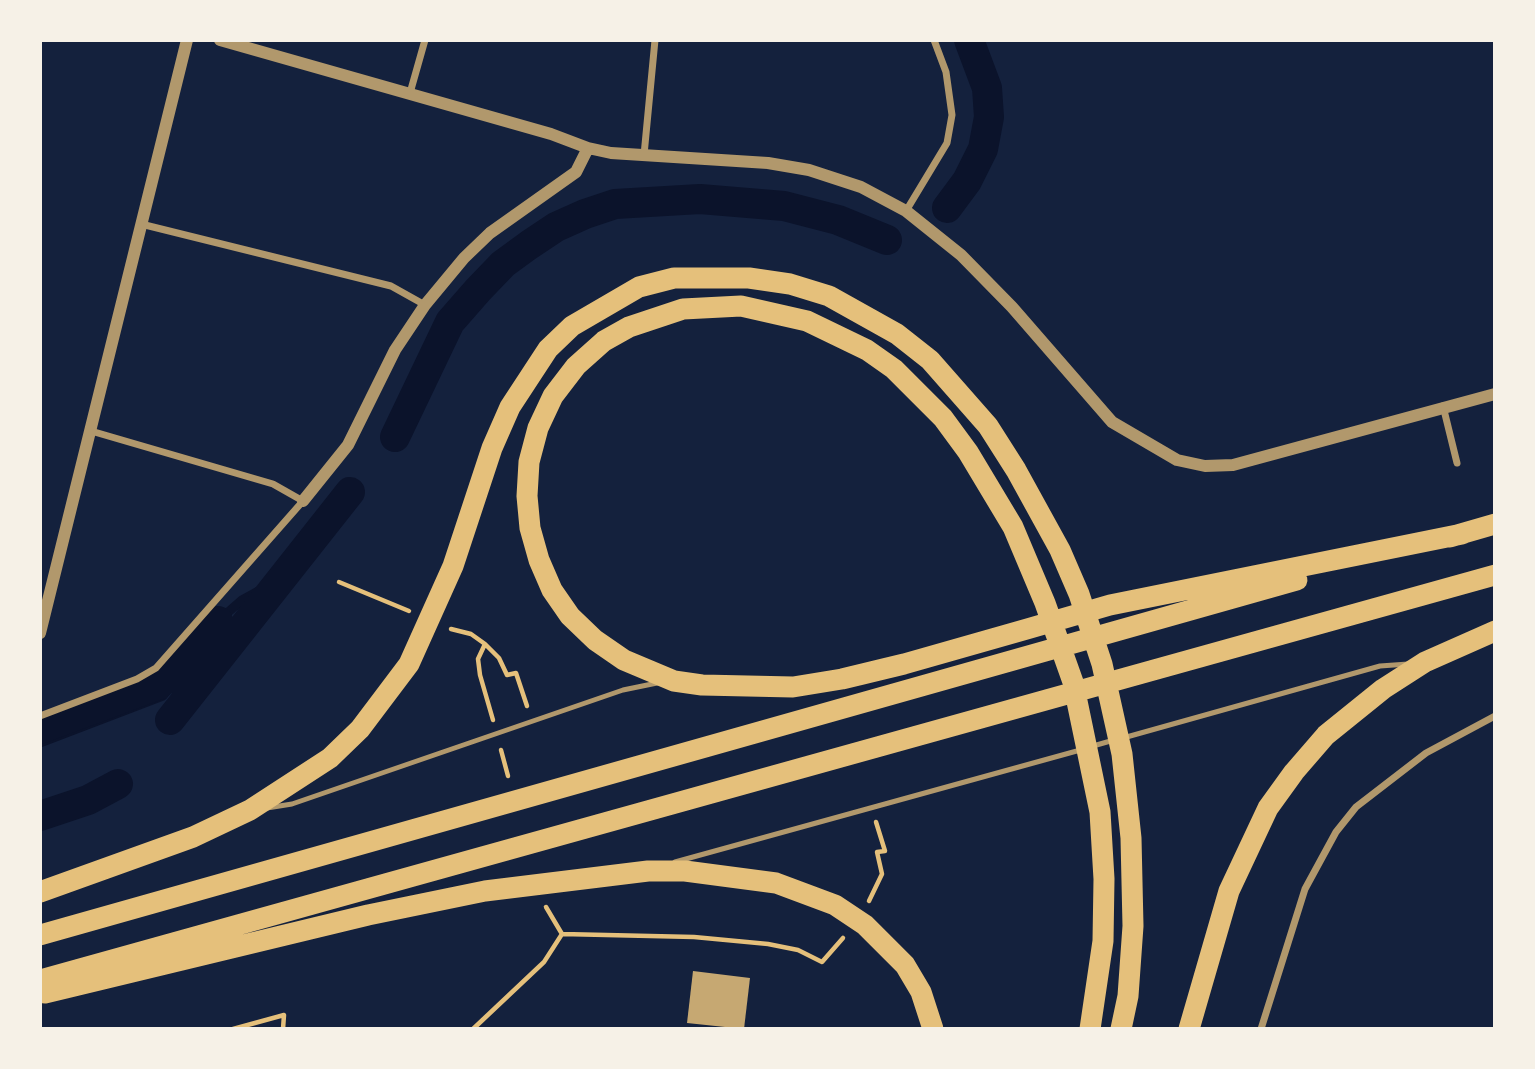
<!DOCTYPE html>
<style>
body{margin:0}
#map{position:relative;width:1535px;height:1069px;overflow:hidden;background:#14213d;font-family:"Alegreya Sans",sans-serif}
canvas{display:block}
.frame{position:absolute;inset:0;border:42px solid #f6f1e7;pointer-events:none}
</style>
<div id="map">
<canvas width="1535" height="1069"></canvas>
<div class="frame"></div>
</div>
<script>
const c = document.querySelector('canvas').getContext('2d');
c.lineJoin = 'round';
function toPath(rows) {
  const path = new Path2D();
  for (const r of rows) {
    path.moveTo(r[0], r[1]);
    for (let i = 2; i < r.length; i += 2) path.lineTo(r[i], r[i + 1]);
  }
  return path;
}
function trace(path, color, width, dash) {
  c.strokeStyle = color;
  c.lineWidth = width;
  c.lineCap = dash ? 'butt' : 'round';
  c.setLineDash(dash || []);
  c.stroke(path);
}
function fillPath(path, color) {
  c.fillStyle = color;
  c.fill(path, 'evenodd');
}
const stream = toPath([
 [40,743,163,696,213,634,218,621,242,600,282,578]
]);
const canal = toPath([
 [947,208,967,181,983,149,989,117,987,88,969,40],
 [395,437,450,322,478,290,503,264,529,245,556,227,585,214,615,204,700,199,784,206,838,220,887,240],
 [170,720,350,492],
 [40,729,158,685,172,674,218,621],
 [40,816,88,800,118,784]
]);
const building = toPath([
 [693,971,750,978,744,1029,687,1023]
]);
const path = toPath([
 [339,582,409,611],
 [451,629,471,634,485,644,499,658,507,675,516,673,527,706],
 [485,644,478,659,480,675,493,720],
 [501,750,508,776],
 [869,901,882,874,877,852,885,851,876,822],
 [546,907,562,934],
 [233,1029,284,1015,283,1029],
 [473,1029,544,962,562,934,694,937,768,944,798,950,822,962,843,938]
]);
const service = toPath([
 [1123,738,1380,666,1408,664],
 [1093,746,1114,740],
 [267,808,292,804,623,690,657,683],
 [675,862,1084,749]
]);
const minor = toPath([
 [410,93,425,40],
 [644,155,655,40],
 [906,211,947,143,952,115,946,72,934,40],
 [141,224,391,286,425,305],
 [1443,406,1457,463],
 [40,716,137,679,156,668,303,501,273,484,91,431],
 [1261,1029,1305,889,1336,832,1356,807,1426,753,1495,716]
]);
const tertiary = toPath([
 [220,40,551,134,588,148,611,153,768,163,809,170,861,187,906,211,961,255,1012,307,1112,422,1177,460,1205,466,1233,465,1495,394],
 [303,501,348,445,395,350,425,305,464,258,490,233,576,172,588,148],
 [40,633,187,40]
]);
const motorway = toPath([
 [1450,537,1495,524],
 [40,892,193,837,250,810,330,758,360,729,409,664,453,566,492,448,510,407,548,349,572,326,639,287,674,278,749,278,790,284,829,296,897,334,930,360,988,426,1016,470,1060,550,1079,594,1102,664,1122,754,1131,838,1133,926,1128,996,1121,1029],
 [40,935,1297,580],
 [40,980,1495,575],
 [45,993,368,915,485,891,648,871,685,871,776,883,835,905,865,925,905,965,921,992,933,1029],
 [1090,1029,1103,941,1104,879,1100,812,1073,682,1045,603,1013,527,968,452,943,418,894,369,867,350,807,321,741,306,683,309,629,327,604,341,576,366,553,396,538,428,529,462,527,496,530,528,539,560,552,590,570,616,595,640,624,660,674,681,702,685,793,687,842,679,904,664,1027,629,1110,605,1462,534],
 [1189,1029,1229,891,1268,808,1294,772,1326,735,1383,689,1425,662,1495,631]
]);
trace(stream, '#0b132b', 9);
trace(canal, '#0b132b', 30);
fillPath(building, '#c6a872');
trace(path, '#e5c07b', 4.5);
trace(service, '#b1986c', 5);
trace(minor, '#b1986c', 7);
trace(tertiary, '#b1986c', 12);
trace(motorway, '#e5c07b', 21);
</script>
